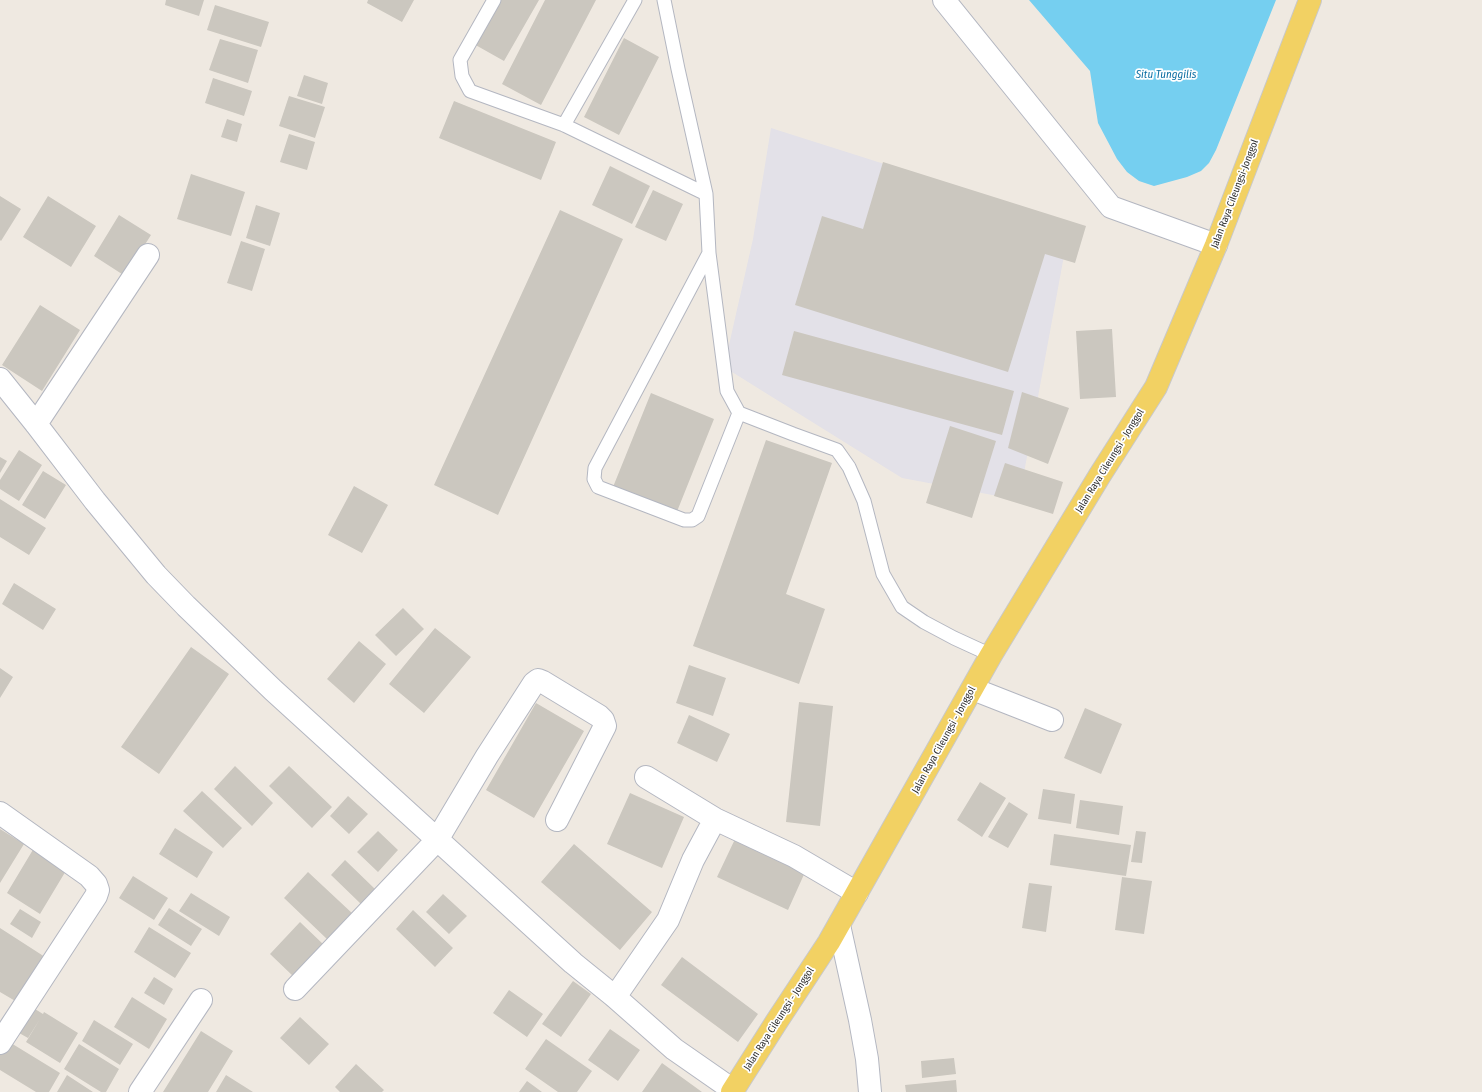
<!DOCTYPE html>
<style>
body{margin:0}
canvas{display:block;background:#efe9e1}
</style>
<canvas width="1482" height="1092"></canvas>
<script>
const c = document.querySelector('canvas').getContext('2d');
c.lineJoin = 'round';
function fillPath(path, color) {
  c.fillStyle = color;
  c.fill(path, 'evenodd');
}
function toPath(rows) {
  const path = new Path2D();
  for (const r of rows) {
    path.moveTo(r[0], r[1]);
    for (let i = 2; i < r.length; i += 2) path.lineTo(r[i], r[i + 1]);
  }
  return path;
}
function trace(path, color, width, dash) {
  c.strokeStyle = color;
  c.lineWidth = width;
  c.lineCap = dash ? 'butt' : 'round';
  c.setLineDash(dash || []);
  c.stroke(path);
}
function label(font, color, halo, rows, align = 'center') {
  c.font = font + ' "Fira Sans Condensed",sans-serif';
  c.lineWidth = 3.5;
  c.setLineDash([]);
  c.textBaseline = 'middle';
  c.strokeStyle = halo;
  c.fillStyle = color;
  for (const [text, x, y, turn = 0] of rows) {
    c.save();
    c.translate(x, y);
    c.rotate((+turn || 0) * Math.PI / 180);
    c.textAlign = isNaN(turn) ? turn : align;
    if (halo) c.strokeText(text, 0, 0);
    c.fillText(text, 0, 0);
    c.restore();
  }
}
const industrial = toPath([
 [771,128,1070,223,1019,500,902,478,724,367,753,239]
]);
const water = toPath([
 [1029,0,1276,0,1216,150,1209,163,1201,171,1187,177,1154,186,1139,181,1127,172,1117,159,1098,123,1090,71]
]);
const building = toPath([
 [166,0,204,0,199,16,165,5],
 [368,0,414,0,402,22,367,3],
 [496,0,539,0,504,61,472,43],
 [545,0,596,0,541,105,502,84],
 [215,5,269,22,261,47,207,30],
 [624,38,659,57,619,135,584,117],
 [220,39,258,50,248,83,209,70],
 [304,75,328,83,322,104,297,96],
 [213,78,252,91,244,116,205,103],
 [289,96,325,107,315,138,279,126],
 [454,101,556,142,541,180,439,138],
 [227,119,242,124,237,142,221,137],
 [289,134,315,142,307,170,280,162],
 [883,162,1086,226,1075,263,1045,254,1008,372,795,305,822,216,863,229],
 [610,166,650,186,632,224,592,205],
 [191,174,245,192,231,236,177,219],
 [653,190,683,204,666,241,635,227],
 [0,196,21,209,1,241,0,240],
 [48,196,96,226,71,267,23,237],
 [256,205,280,213,270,246,246,238],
 [560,210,623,239,498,515,434,485],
 [119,215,151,235,125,276,94,256],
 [241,241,265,249,252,291,227,283],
 [40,305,80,330,42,391,2,365],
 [1112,329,1116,397,1080,399,1076,331],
 [794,331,1014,391,1002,435,782,375],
 [1022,392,1069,408,1048,464,1008,448],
 [651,393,714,419,676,514,613,487],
 [950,426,996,441,972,518,926,503],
 [766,440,832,463,786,594,825,609,799,684,693,646],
 [19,450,42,465,19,501,0,489,0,480],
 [0,457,7,461,0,473],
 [1005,463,1063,482,1053,514,994,496],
 [43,471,66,485,45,519,22,505],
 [354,486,388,505,362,553,328,535],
 [0,499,46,528,29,555,0,537],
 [14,583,56,609,43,630,2,604],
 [403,608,424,629,396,656,375,635],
 [435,628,471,657,424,713,389,684],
 [359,641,386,664,354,703,327,679],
 [191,647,229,674,159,774,121,747],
 [689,665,726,678,713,716,676,703],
 [0,668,13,677,0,698],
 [799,702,833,706,820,826,786,822],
 [536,703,584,731,534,818,486,790],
 [1085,708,1122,724,1101,774,1064,758],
 [689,715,730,734,717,762,677,743],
 [235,766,273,803,252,826,214,789],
 [289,766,332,807,312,828,269,786],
 [980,782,1006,798,982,837,957,820],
 [1043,789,1075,794,1071,824,1038,819],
 [202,791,242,828,223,848,183,811],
 [630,793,684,817,662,868,607,844],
 [348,796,368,814,349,834,330,816],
 [1080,800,1123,806,1119,835,1076,828],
 [1009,802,1028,814,1008,848,988,837],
 [175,828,213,852,197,878,159,854],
 [0,829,24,844,0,883],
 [378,831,398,850,378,872,357,852],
 [1136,831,1146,832,1142,863,1131,862],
 [1054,834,1131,845,1126,876,1050,865],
 [736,837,806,870,788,910,717,877],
 [574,844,652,912,620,950,541,882],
 [34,848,67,869,40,914,7,893],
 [345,860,375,889,361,904,331,875],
 [308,872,353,914,328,940,284,898],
 [133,876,168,898,154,920,119,898],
 [1122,877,1152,881,1144,934,1115,930],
 [1029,883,1052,886,1046,932,1022,928],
 [191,893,230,917,219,936,179,911],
 [443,894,467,916,449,934,426,912],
 [169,908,202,929,191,946,158,925],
 [20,909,41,922,32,938,10,924],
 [413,910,453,948,435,967,396,929],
 [300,922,324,945,294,977,270,954],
 [149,927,191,953,175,978,134,952],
 [0,928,45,957,17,1002,0,992],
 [682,957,758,1014,738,1042,661,985],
 [154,977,173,989,164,1005,144,993],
 [573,981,591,994,561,1037,542,1024],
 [509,990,543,1014,527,1037,493,1013],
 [132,997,167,1019,149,1049,114,1027],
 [27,1004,43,1014,44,1012,78,1033,60,1063,26,1042,40,1019,28,1038,12,1029],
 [300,1017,329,1044,309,1065,280,1038],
 [94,1020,133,1044,120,1065,82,1041],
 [610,1029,640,1050,618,1081,588,1060],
 [201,1031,233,1051,208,1092,163,1092],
 [546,1039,592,1071,577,1092,558,1092,525,1069],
 [6,1040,60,1073,49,1092,36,1092,0,1070,0,1051],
 [79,1044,119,1069,106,1092,101,1092,64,1069],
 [954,1058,956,1074,922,1078,921,1061],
 [662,1063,702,1092,642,1092],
 [356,1064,384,1090,382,1092,340,1092,335,1087],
 [67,1075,93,1092,57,1092],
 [226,1075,253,1092,216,1092],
 [956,1080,957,1092,906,1092,905,1085],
 [527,1081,542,1092,519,1092]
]);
const service = toPath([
 [494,0,460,60,462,76,470,91,564,125,706,194],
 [664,0,678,69,706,194,709,253,727,391,739,413,793,434,837,450,849,467,864,501,883,574,902,607,924,622,954,638,991,655],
 [564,125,635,0],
 [709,253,595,468,594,479,598,487,684,520,692,520,698,516,739,413]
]);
const minor = toPath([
 [944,0,1111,207,1216,245],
 [0,379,36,424,95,501,156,575,186,606,273,690,573,963,615,997,674,1049,733,1090],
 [36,424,148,255],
 [973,689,1052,720],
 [646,777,715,819,794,856,857,893],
 [0,813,89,876,96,884,98,890,96,896,0,1043],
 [295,989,437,840,487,756,534,683,538,680,543,682,599,716,603,720,605,726,557,820],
 [615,997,668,920,693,860,715,819],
 [140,1092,201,1000]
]);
const tertiary = toPath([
 [839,925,860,1020,867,1059,870,1092]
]);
const primary = toPath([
 [732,1092,777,1021,829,942,991,655,1100,475,1156,387,1216,245,1310,0]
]);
const streetNames = [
 ["Jalan Raya Cileungsi-Jonggol",1235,194,-69],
 ["Jalan Raya Cileungsi - Jonggol",1110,461,-58],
 ["Jalan Raya Cileungsi - Jonggol",944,740,-61],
 ["Jalan Raya Cileungsi - Jonggol",779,1019,-57]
];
const waterNames = [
 ["Situ Tunggilis",1166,75]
];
fillPath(industrial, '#e3e1e8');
fillPath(water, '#75cff0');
fillPath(building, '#cbc7bf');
trace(service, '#b4b7c1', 15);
trace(minor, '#b4b7c1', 24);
trace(tertiary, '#b4b7c1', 24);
trace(primary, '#c9c9c9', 24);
trace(service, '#fff', 13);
trace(minor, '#fff', 22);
trace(tertiary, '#fff', 22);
trace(primary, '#f2d163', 22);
label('10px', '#2e2e2e', '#fff', streetNames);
label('italic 11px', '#0d6fa3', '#fff', waterNames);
</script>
